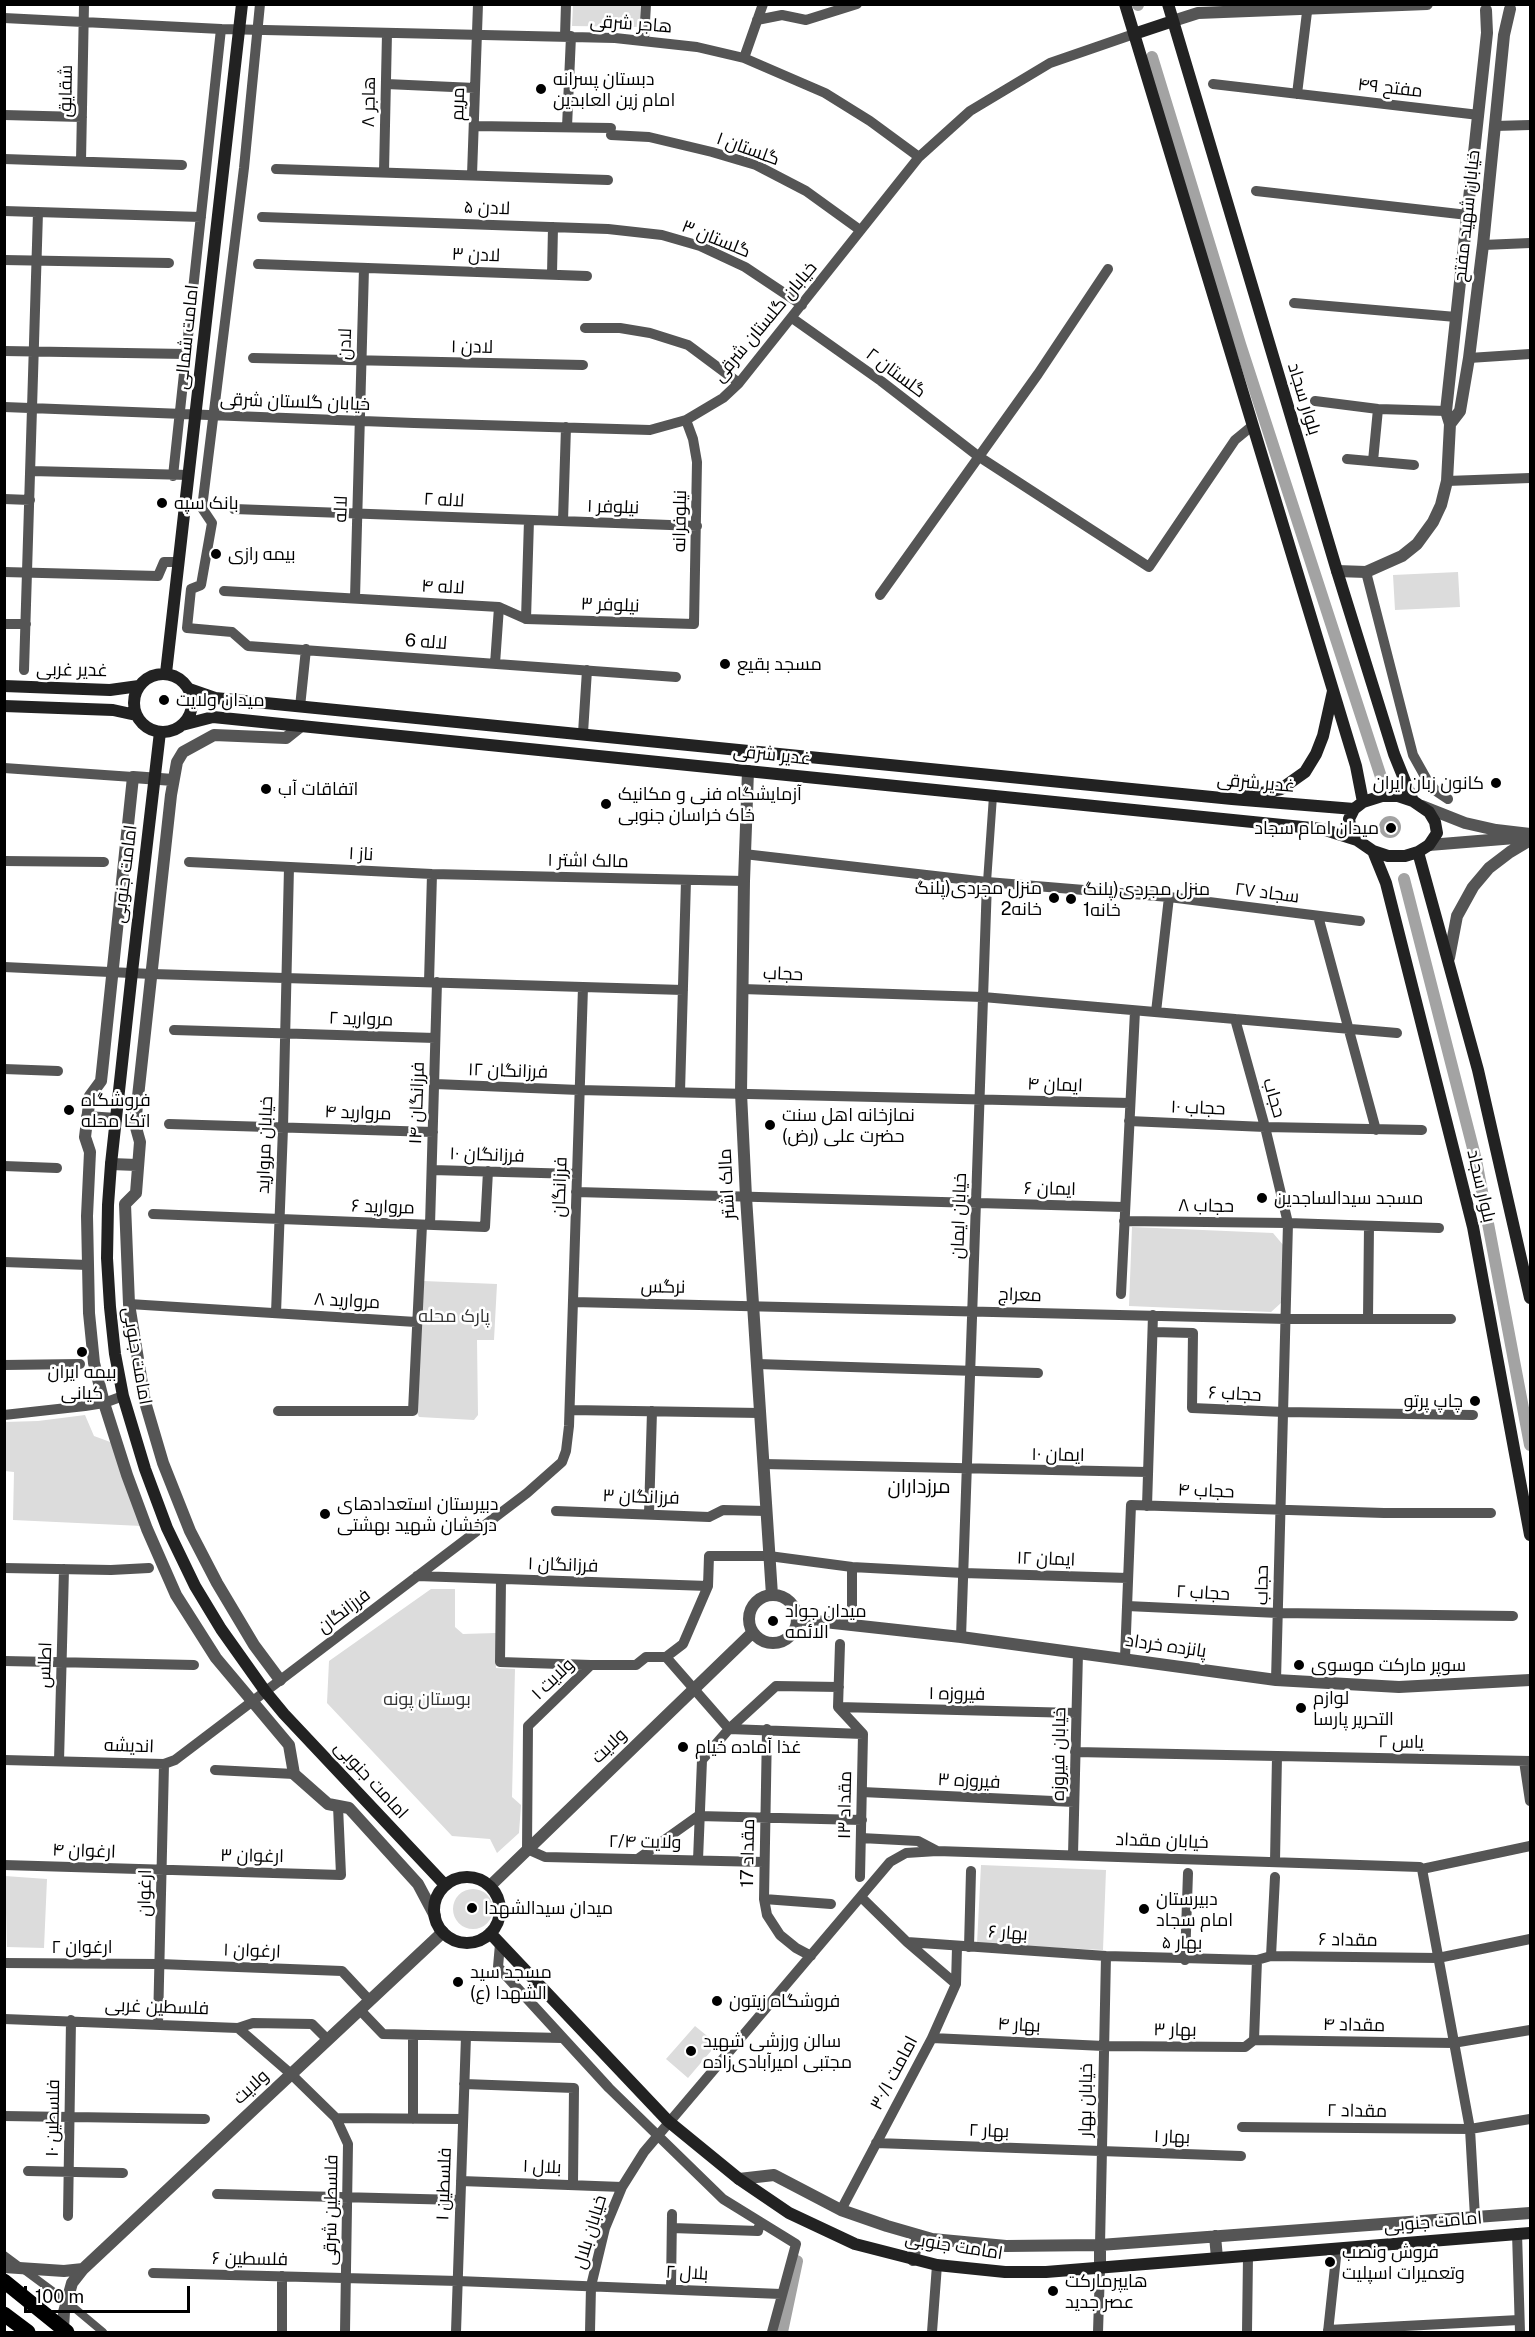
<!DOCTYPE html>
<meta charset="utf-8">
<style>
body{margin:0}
#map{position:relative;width:1535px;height:2337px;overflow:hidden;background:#fff;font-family:"Public Sans",sans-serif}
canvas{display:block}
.frame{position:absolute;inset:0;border:6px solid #000;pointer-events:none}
.scale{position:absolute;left:24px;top:2286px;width:166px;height:27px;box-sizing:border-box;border:3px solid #000;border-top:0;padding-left:8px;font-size:18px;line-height:21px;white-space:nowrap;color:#000;-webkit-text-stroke:4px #fff;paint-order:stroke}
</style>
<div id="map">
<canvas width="1535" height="2337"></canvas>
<div class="frame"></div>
<div class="scale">100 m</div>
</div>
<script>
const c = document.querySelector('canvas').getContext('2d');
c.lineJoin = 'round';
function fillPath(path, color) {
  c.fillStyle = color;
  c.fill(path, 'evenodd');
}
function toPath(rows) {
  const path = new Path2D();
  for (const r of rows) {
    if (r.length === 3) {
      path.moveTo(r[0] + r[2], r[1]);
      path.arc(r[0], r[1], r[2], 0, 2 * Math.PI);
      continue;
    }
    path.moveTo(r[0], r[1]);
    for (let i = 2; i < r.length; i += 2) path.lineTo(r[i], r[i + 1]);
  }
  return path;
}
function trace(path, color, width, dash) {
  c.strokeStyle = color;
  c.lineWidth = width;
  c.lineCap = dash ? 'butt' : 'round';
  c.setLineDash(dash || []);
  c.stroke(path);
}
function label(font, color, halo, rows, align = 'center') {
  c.font = font + ' "Public Sans",Cairo,sans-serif';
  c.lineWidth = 5;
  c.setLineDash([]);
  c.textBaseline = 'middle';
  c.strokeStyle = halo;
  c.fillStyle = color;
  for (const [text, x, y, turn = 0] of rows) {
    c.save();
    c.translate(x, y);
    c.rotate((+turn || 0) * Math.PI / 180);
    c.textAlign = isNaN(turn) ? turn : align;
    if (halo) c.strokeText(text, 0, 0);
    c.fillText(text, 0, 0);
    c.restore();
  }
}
const green = toPath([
 [573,5,640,5,640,27,572,26],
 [1458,572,1460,607,1395,610,1393,575],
 [1132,1227,1273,1233,1284,1246,1281,1303,1271,1312,1129,1306],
 [423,1281,497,1284,494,1340,477,1340,478,1415,474,1420,419,1417,417,1413],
 [85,1415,94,1436,113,1443,142,1526,13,1520,14,1472,5,1471,5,1422,38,1421],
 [431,1589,455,1589,455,1627,463,1634,496,1633,496,1668,515,1669,512,1797,521,1805,519,1833,497,1853,490,1839,452,1836,327,1703,329,1661],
 [981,1865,1106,1870,1103,1950,977,1944],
 [5,1876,47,1879,44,1948,7,1947],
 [473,1909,20],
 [695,2026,717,2044,688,2078,666,2059]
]);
const water = toPath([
 [1390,827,11]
]);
const canal = toPath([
 [1138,4,1138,5],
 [1152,57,1240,344,1381,777],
 [1404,879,1476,1160,1530,1445],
 [782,2332,797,2261]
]);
const pedestrian = toPath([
 [987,882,993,796],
 [4,2255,66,2301,103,2332]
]);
const minor = toPath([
 [260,4,244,168,202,508,212,523,201,585,191,589,187,628,232,632,248,646,676,677],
 [4,18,221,29,615,38,697,47,744,58,825,93,870,121,919,157],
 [757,20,782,15,806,20,857,4],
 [565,36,566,4],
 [644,40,646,4],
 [744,58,763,4],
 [386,84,475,88],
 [1213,84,1479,115],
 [1297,94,1308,4],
 [4,115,82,117],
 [474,126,611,128],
 [1495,126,1530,125],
 [567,127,571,36],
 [611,135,649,137,712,152,756,165,806,191,860,230],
 [4,159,182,165],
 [81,161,84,4],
 [276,169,608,180],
 [384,172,387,33],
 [472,175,478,4],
 [1256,191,1468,215],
 [4,211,201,217],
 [262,217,608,229,662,235,700,246,745,267,802,305],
 [1483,245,1530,243],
 [4,260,169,263],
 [258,264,587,276],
 [552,274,553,227],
 [1294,303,1456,317],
 [792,318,881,381,978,456,1149,567,1235,440,1252,426],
 [585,328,620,328,650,333,688,345,739,383],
 [4,351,186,354],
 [253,358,583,365],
 [1469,358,1530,354],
 [1315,401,1378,409,1446,411],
 [4,407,414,423,650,430,686,420,723,398,739,383,919,157,970,111,1050,63,1134,34],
 [1347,459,1414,465],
 [1373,461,1378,409],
 [31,471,189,475],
 [173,476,221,29],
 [1447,481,1530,478],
 [4,499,30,500],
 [234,509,697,526],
 [563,521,566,427],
 [4,572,158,576,164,562,178,562],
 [1366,572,1413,755,1427,780,1436,791,1448,799],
 [224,591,499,607,526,619,694,624,697,462,693,439,686,420],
 [880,595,1038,374,1108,269],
 [355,598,364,268],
 [526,619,529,520],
 [4,624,26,624],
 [495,664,499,607],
 [24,670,38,212],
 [300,707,306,649],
 [583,733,587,670],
 [4,768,133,777],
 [744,854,987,882,1169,897,1360,921],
 [4,861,104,862],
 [189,862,432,874,744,881],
 [1318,916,1376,1130],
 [4,967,152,974,583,987,569,1426,566,1451,562,1462,527,1493,175,1760,164,1764,4,1760],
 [429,982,432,874],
 [583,987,683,990],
 [742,989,983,997,1235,1019,1265,1127,1288,1223,1276,1680],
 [1156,1012,1169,897],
 [1235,1019,1397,1033],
 [174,1030,435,1038],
 [4,1069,58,1071],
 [435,1084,579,1090,1130,1103],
 [680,1092,686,880],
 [1129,1121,1265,1127,1422,1130],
 [169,1124,433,1132],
 [4,1166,57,1168],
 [432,1170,577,1174],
 [576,1192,1124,1207],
 [153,1214,485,1227,488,1171],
 [1124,1221,1288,1223,1439,1228],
 [430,1225,437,982],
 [4,1262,88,1265],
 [1121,1294,1135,1011],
 [573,1302,1287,1319,1451,1319],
 [129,1304,416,1322],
 [276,1313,283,1128,289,867],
 [1368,1318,1369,1226],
 [1153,1332,1193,1333,1192,1408,1284,1412,1473,1415],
 [757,1364,1038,1373],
 [4,1365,80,1364],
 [570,1410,760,1413],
 [278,1411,413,1411,422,1225],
 [4,1415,85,1406,104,1403,123,1396],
 [763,1464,1148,1472],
 [1147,1506,1153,1315],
 [556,1511,709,1517,723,1510,766,1511],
 [649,1514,652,1411],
 [4,1568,111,1570,149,1568],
 [417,1576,708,1586],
 [501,1580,500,1662,591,1665,528,1726,527,1849,545,1857,764,1862],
 [1127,1606,1278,1613,1513,1616],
 [852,1624,852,1567],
 [961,1637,987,882],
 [840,1644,838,1707,863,1734],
 [666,1657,729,1729],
 [1125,1658,1131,1505,1384,1513,1491,1513],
 [4,1661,194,1665],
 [591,1665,636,1665,646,1657,666,1657,683,1644,708,1586,709,1556,769,1556,852,1567,963,1573,1128,1578],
 [838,1707,1076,1713],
 [729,1729,863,1734],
 [767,1729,764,1899,767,1915,780,1935,796,1948,811,1956],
 [1075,1752,1530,1761],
 [59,1761,64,1569],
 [1524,1761,1530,1801],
 [215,1770,294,1774],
 [862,1792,1074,1802],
 [861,1838,918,1841,937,1851],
 [1073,1855,1078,1653],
 [639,1858,698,1816,862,1820],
 [698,1860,702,1760,729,1729,776,1686,839,1687],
 [1275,1861,1277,1756],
 [4,1865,341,1875,338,1806],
 [1422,1869,1530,1846],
 [860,1877,863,1734],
 [861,1897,907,1942,956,1984],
 [764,1899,831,1904],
 [907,1942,1106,1956,1257,1960,1271,1956,1438,1958,1530,1939],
 [500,1944,498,1967,609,2088,723,2199,796,2244,772,2332],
 [969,1947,971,1871],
 [1271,1956,1275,1877],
 [1185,1960,1188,1873],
 [4,1963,159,1964,342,1971,370,2001],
 [360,2010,383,2034,562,2038],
 [4,2019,238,2028,291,2074,336,2118,348,2144,345,2332],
 [158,2024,164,1764],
 [238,2028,253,2023,312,2024,328,2040],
 [932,2038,1104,2046,1245,2047,1254,2040,1257,1960],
 [1254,2040,1453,2043,1530,2030],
 [464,2084,574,2088,573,2184],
 [4,2116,205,2119],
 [336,2118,463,2119],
 [413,2119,413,2035],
 [1242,2127,1470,2129,1530,2119],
 [876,2143,1241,2156],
 [28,2171,123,2173],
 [461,2181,622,2187],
 [217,2194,460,2200],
 [841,2210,932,2038,956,1984,957,1947],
 [68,2216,71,2020],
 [672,2228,758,2231,760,2223],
 [1517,2233,1520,2332],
 [1100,2245,1106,1956],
 [153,2273,458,2281,781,2294],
 [671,2288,672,2214],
 [1328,2330,1519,2320],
 [282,2332,282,2276],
 [456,2332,466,2036],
 [590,2332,591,2286,605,2228,622,2187,644,2152,890,1862,906,1853,937,1851,1420,1867,1422,1869,1470,2129,1475,2217],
 [932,2332,937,2265],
 [1098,2332,1100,2269],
 [1247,2332,1248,2256],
 [1328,2332,1337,2248]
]);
const tertiary = toPath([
 [1173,21,1198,13,1427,4],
 [1450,424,1460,411,1469,358,1483,245,1504,35,1510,9],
 [1337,571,1366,572,1402,556,1417,544,1433,522,1441,505,1447,481,1450,424,1446,411,1487,33,1486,10],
 [748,771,744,881,741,1093,746,1197,772,1595],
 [173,780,133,777,102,1072,101,1081,90,1096,85,1137,90,1152,87,1216,89,1313,94,1363,104,1403,127,1475,147,1529,176,1595,216,1658,289,1745,294,1774,328,1804,349,1808,418,1884,435,1916],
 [1422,806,1465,823,1496,830,1530,834],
 [1429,845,1515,838],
 [1449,958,1457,916,1473,887,1489,868,1510,852,1530,840],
 [87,1117,116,1119],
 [111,1164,137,1165],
 [773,1619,24],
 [797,1619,961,1637,1276,1680,1399,1687,1530,1680],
 [280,1680,254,1645,217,1583,190,1531,163,1463,145,1402,129,1304,125,1204,136,1193,140,1142,135,1124,171,795,177,762,183,752,214,735,286,738,301,726],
 [490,1886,752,1633],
 [739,2179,774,2175,841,2210,887,2226,932,2239,1006,2246,1100,2245,1530,2213],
 [1215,2236,1217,2258],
 [913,2260,918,2235],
 [4,2267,64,2271,83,2269],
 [1100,2269,1100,2245],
 [63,2329,64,2312,72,2283,83,2269,443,1932]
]);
const secondary = toPath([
 [1125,4,1356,766,1363,802],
 [1168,4,1337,571,1394,754,1413,801],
 [1134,34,1173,21],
 [166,673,242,4],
 [163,703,29],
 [4,686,110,690,139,686],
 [189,689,215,698,1232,799,1354,809],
 [4,706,113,710,136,715],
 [182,725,213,717,301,726,1322,829,1357,840],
 [160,732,132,972,111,1164,108,1205,107,1258,110,1307,115,1354,123,1396,145,1469,167,1528,195,1586,221,1629,265,1691,284,1714,445,1885],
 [1247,796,1281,789,1305,772,1316,754,1323,736,1333,691],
 [1382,796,1398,796,1413,801,1429,812,1435,822,1437,833,1429,845,1418,852,1405,856,1388,856,1373,851,1357,840,1351,831,1349,819,1354,809,1363,802,1382,796],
 [1373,851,1386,883,1473,1227,1530,1535],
 [1418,852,1478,1070,1530,1298],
 [467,1910,33],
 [490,1933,668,2121,739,2179,789,2213,855,2244,937,2265,1005,2272,1046,2272,1530,2233]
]);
const primary = toPath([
 [4,2281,67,2332],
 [4,2314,28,2332]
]);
const markers = [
 [541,89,6,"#000"],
 [162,503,6,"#000"],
 [216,554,6,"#000"],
 [725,664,6,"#000"],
 [164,700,6,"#000"],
 [1496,783,6,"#000"],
 [266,789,6,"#000"],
 [606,804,6,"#000"],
 [1391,828,6,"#000"],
 [1054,898,6,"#000"],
 [1071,899,6,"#000"],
 [69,1110,6,"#000"],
 [770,1125,6,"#000"],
 [1262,1198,6,"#000"],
 [82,1352,6,"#000"],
 [1475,1401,6,"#000"],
 [325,1514,6,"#000"],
 [773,1621,6,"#000"],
 [1299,1665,6,"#000"],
 [1301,1708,6,"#000"],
 [683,1747,6,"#000"],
 [472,1908,6,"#000"],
 [1144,1909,6,"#000"],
 [458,1982,6,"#000"],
 [717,2001,6,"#000"],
 [691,2051,6,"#000"],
 [1330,2262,6,"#000"],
 [1053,2291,6,"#000"]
];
const streetNames = [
 ["هاجر شرقی",631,24,4],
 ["مفتح ۴۹",1390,88,6],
 ["شقایق",66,91,-89],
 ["هاجر ۸",369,102,-89],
 ["مریم",458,104,-88],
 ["گلستان ۱",748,149,20],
 ["لادن ۵",487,208,2],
 ["خیابان شهید مفتح",1467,216,-84],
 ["گلستان ۳",716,239,22],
 ["لادن ۳",476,255,2],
 ["خیابان گلستان شرقی",765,322,-50],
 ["امامت شمالی",187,337,-84],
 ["لادن",345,344,-88],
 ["لادن ۱",472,347,1],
 ["گلستان ۲",896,373,37],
 ["بلوار سجاد",1304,399,73],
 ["خیابان گلستان شرقی",295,402,2],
 ["لاله ۲",444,500,3],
 ["نیلوفر ۱",613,507,2],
 ["لاله",341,509,-88],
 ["نیلوفرانه",680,521,-89],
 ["لاله ۴",443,587,3],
 ["نیلوفر ۳",610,605,2],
 ["لاله 6",426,642,4],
 ["غدیر غربی",72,670,1],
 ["غدیر شرقی",772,755,6],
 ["غدیر شرقی",1256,783,5],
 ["ناز ۱",361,854,3],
 ["مالک اشتر ۱",588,861,1],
 ["امامت جنوبی",125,874,-83],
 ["سجاد ۲۷",1267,893,7],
 ["حجاب",783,974,2],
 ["مروارید ۲",361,1019,2],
 ["فرزانگان ۱۲",508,1071,2],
 ["ایمان ۴",1055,1085,2],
 ["حجاب",1274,1098,74],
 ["فرزانگان ۱۴",417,1103,-88],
 ["حجاب ۱۰",1198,1108,2],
 ["مروارید ۴",358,1113,2],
 ["خیابان مروارید",265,1145,-88],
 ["فرزانگان ۱۰",487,1155,2],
 ["مالک اشتر",727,1184,-93],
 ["بلوار سجاد",1481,1186,77],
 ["فرزانگان",560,1187,-88],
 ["ایمان ۶",1050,1189,1],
 ["حجاب ۸",1206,1206,1],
 ["مروارید ۶",383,1207,2],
 ["خیابان ایمان",959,1216,-88],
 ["نرگس",663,1287,1],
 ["معراج",1020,1295,2],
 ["مروارید ۸",347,1301,3],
 ["امامت جنوبی",137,1356,80],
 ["حجاب ۶",1235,1394,3],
 ["ایمان ۱۰",1058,1455,1],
 ["حجاب ۴",1206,1491,2],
 ["فرزانگان ۳",641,1497,2],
 ["ایمان ۱۲",1046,1559,2],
 ["فرزانگان ۱",563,1565,2],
 ["حجاب",1262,1585,-89],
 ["حجاب ۲",1203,1593,3],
 ["فرزانگان",344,1611,-37],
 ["پانزده خرداد",1166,1646,8],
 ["اطلس",45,1665,-88],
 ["ولایت ۱",553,1679,-44],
 ["فیروزه ۱",957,1694,1],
 ["یاس ۲",1401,1742,1],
 ["اندیشه",129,1746,2],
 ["ولایت",609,1746,-44],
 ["خیابان فیروزه",1059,1754,-89],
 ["امامت جنوبی",371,1780,47],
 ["فیروزه ۳",969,1781,3],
 ["مقداد ۱۳",845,1805,-89],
 ["خیابان مقداد",1162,1841,2],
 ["ولایت ۲/۴",645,1842,1],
 ["ارغوان ۴",84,1851,2],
 ["مقداد 17",748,1853,-89],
 ["ارغوان ۳",252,1856,1],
 ["ارغوان",145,1893,-89],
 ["بهار ۶",1008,1933,4],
 ["مقداد ۶",1348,1940,1],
 ["بهار ۵",1182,1943,1],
 ["ارغوان ۲",82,1947],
 ["ارغوان ۱",252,1951,2],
 ["فلسطین غربی",157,2007,2],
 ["بهار ۴",1019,2025,3],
 ["مقداد ۴",1354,2025,1],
 ["بهار ۳",1175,2030,1],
 ["امامت ۳۰/۱",894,2073,-62],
 ["ولایت",251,2087,-43],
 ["خیابان بهار",1086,2100,-89],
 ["مقداد ۲",1357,2111,1],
 ["فلسطین ۱۰",53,2118,-89],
 ["بهار ۲",989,2131,2],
 ["بهار ۱",1172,2137,2],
 ["بلال ۱",542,2167,2],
 ["فلسطین ۱",444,2184,-88],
 ["فلسطین شرقی",331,2210,-89],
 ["امامت جنوبی",1433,2222,-5],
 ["خیابان بلال",590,2232,-73],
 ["امامت جنوبی",954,2246,9],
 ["فلسطین ۶",250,2259,1],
 ["بلال ۲",687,2273,3]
];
const poiNames = [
 ["دبستان پسرانه",553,79],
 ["امام زین العابدین",553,100],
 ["بانک سپه",174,503],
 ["بیمه رازی",228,554],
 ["مسجد بقیع",737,664],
 ["میدان ولایت",176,700],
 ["کانون زبان ایران",1484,783,"right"],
 ["اتفاقات آب",278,789],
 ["آزمایشگاه فنی و مکانیک",618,794],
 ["خاک خراسان جنوبی",618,815],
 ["میدان امام سجاد",1379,828,"right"],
 ["منزل مجردی(پلنگ",1042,888,"right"],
 ["خانه2",1042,909,"right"],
 ["منزل مجردی(پلنگ",1083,889],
 ["خانه1",1083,910],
 ["فروشگاه",81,1100],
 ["اتکا محله",81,1121],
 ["نمازخانه اهل سنت",782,1115],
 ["حضرت علی (رض)",782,1136],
 ["مسجد سیدالساجدین",1274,1198],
 ["بیمه ایران",82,1372,"center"],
 ["کیانی",82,1393,"center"],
 ["چاپ پرتو",1463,1401,"right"],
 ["دبیرستان استعدادهای",337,1504],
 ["درخشان شهید بهشتی",337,1525],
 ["میدان جواد",785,1611],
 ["الائمه",785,1632],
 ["سوپر مارکت موسوی",1311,1665],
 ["لوازم",1313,1698],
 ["التحریر پارسا",1313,1719],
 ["غذا آماده خیام",695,1747],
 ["دبیرستان",1156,1899],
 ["امام سجاد",1156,1920],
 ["میدان سیدالشهدا",484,1908],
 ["مسجد سید",470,1972],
 ["الشهدا (ع)",470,1993],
 ["فروشگاه زیتون",729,2001],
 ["سالن ورزشی شهید",703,2041],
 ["مجتبی امیرآبادی‌زاده",703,2062],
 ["فروش ونصب",1342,2252],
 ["وتعمیرات اسپلیت",1342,2273],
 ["هایپرمارکت",1065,2281],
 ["عصر جدید",1065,2302]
];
const parkNames = [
 ["پارک محله",454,1316],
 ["بوستان پونه",427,1699]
];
const neighbourhoodNames = [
 ["مرزداران",919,1487]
];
fillPath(green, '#dcdcdc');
fillPath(water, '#a3a3a3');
trace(canal, '#a3a3a3', 12);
trace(pedestrian, '#555', 8);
trace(minor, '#555', 10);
trace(tertiary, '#555', 12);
trace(secondary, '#222', 12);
trace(primary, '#000', 15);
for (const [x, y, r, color] of markers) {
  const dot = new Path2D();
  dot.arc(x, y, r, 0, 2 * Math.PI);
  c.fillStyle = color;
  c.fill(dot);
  trace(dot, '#fff', 2);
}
label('18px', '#000', '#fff', streetNames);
label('18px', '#000', '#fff', poiNames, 'left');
label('18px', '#333', '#fff', parkNames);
label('20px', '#000', '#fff', neighbourhoodNames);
</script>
